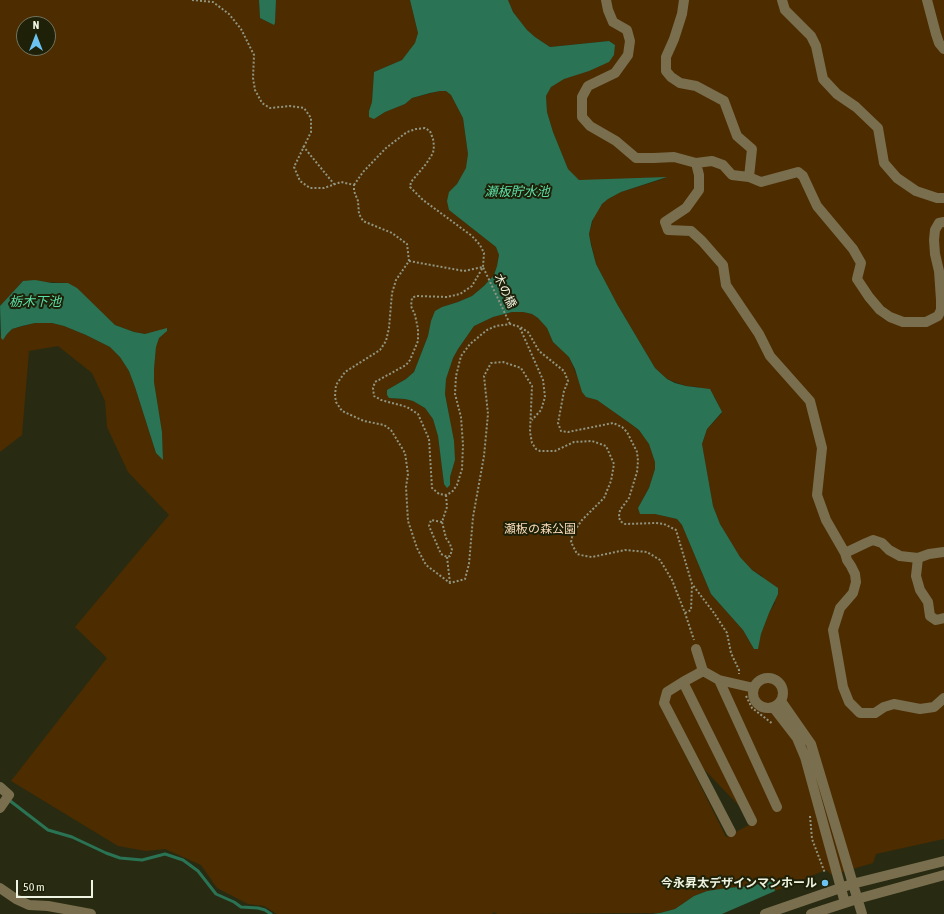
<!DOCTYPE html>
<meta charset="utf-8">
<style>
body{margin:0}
#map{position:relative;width:944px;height:914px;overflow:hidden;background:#282b11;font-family:"Asap Condensed",sans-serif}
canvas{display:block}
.north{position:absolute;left:16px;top:16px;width:40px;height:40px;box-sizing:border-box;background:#1e2107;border:1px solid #72755f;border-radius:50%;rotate:0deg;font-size:11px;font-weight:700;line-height:16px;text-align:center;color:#eff3e2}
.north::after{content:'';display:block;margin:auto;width:14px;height:18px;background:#6cc3f2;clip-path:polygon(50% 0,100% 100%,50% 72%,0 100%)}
.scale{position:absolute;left:16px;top:880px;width:77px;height:18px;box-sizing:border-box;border:2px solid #eff3e2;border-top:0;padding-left:5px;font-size:12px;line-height:14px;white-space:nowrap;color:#eff3e2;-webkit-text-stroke:3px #1e2107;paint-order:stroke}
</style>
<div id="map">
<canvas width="944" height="914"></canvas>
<div class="north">N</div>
<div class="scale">50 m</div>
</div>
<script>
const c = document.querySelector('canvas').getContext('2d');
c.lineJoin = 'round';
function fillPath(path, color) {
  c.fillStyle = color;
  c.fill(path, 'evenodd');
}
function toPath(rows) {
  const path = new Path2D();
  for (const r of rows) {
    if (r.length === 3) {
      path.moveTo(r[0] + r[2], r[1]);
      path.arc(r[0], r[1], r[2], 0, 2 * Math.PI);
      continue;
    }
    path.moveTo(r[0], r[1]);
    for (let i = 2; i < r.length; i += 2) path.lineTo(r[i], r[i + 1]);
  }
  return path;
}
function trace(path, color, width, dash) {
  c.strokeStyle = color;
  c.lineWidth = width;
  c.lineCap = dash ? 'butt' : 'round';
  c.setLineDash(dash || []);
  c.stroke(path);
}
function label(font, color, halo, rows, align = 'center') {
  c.font = font + ' "Asap Condensed","Noto Sans JP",sans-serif';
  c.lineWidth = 4;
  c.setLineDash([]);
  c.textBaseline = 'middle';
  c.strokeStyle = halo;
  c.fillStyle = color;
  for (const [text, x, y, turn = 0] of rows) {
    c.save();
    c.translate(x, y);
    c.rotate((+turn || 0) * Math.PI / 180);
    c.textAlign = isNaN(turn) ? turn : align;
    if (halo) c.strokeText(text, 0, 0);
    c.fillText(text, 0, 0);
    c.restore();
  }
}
const green = toPath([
 [0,0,259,0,260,18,274,25,275,23,276,0,410,0,418,33,415,44,402,60,374,72,372,102,369,111,374,119,385,112,405,104,412,98,440,91,446,91,451,95,463,118,468,154,467,168,457,184,449,192,449,210,496,247,499,255,497,266,494,275,484,286,472,296,458,302,442,307,431,321,428,336,414,372,406,379,387,390,389,398,405,399,413,401,425,408,433,419,438,436,444,484,450,485,450,477,455,460,448,408,445,394,446,379,453,358,458,349,474,326,493,317,512,312,523,312,532,314,538,318,547,328,553,342,569,357,586,397,597,400,631,424,639,430,649,444,655,462,655,469,649,488,638,508,644,514,655,514,677,519,682,525,711,594,743,630,754,649,757,649,761,634,769,613,775,603,762,576,752,570,745,564,731,544,720,524,713,506,702,445,707,429,722,413,720,408,714,396,698,387,686,386,667,379,655,368,617,304,596,264,589,234,594,216,599,207,608,199,621,192,666,178,583,181,579,180,574,177,568,169,553,132,547,112,546,96,551,87,560,80,600,66,614,55,615,45,609,41,550,47,535,37,527,30,513,12,508,0,944,0,944,839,876,854,873,863,832,875,826,870,775,891,773,883,769,882,751,886,727,888,707,891,694,896,675,909,660,913,497,914,494,912,492,914,277,914,264,906,248,904,217,888,201,865,165,849,146,851,118,846,11,781,107,658,75,627,169,515,128,472,107,427,105,401,92,373,58,346,29,351,22,435,0,452,0,333,1,338,4,339,7,334,12,329,35,323,52,323,64,326,86,335,110,347,120,357,129,371,135,387,156,453,163,460,162,432,154,382,154,369,156,347,159,338,167,331,145,334,134,332,115,325,68,283,23,281,0,306],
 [24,24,48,24,48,48,24,48],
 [661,706,697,762,747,814,751,824,726,837]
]);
const water = toPath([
 [259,0,276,0,275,23,274,25,260,18],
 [410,0,508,0,513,12,527,30,535,37,550,47,609,41,615,45,614,55,609,62,589,71,564,79,551,87,546,96,547,112,553,132,568,169,579,180,667,177,621,192,608,199,602,204,592,221,589,234,591,245,596,264,617,304,655,368,667,379,675,383,686,386,710,389,720,408,722,412,707,429,702,444,713,506,720,524,740,557,752,570,778,588,778,594,769,613,761,634,758,649,754,649,743,630,711,594,682,525,677,519,655,514,640,514,638,508,649,488,655,469,655,462,649,444,639,430,631,424,597,400,586,397,582,392,575,369,569,357,553,342,547,328,538,318,532,314,523,312,512,312,493,317,474,326,458,349,453,358,446,379,445,394,454,441,455,460,450,477,450,485,447,488,444,484,438,436,433,419,425,408,413,401,405,399,389,398,387,395,387,390,406,379,414,372,428,336,431,321,435,311,442,307,458,302,472,296,484,286,494,275,497,266,499,255,496,247,449,210,447,201,449,192,457,184,466,168,468,154,463,118,451,95,446,91,440,91,430,93,412,98,405,104,385,112,374,119,369,117,369,111,372,102,374,72,402,60,415,43,418,33],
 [35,280,52,283,68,283,77,288,115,325,134,332,145,334,167,328,167,331,159,338,156,347,154,369,154,382,162,432,163,460,156,453,135,387,129,371,120,357,110,347,86,335,64,326,52,323,35,323,22,326,12,329,7,334,3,340,1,338,0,306,23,281],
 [769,881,773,883,775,891,722,914,652,914,660,913,675,909,694,896,707,891,727,888,751,886]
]);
const stream = toPath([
 [9,800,48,830,72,837,106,853,120,858,142,860,165,854,183,860,198,871,216,894,234,902,241,907,258,908,265,910,271,914]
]);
const path = toPath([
 [192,0,213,2,229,14,241,29,254,55,253,78,255,90,262,103,270,108,290,106,304,108,311,118,311,132,294,167,300,181,310,188,324,188,341,182,354,185,354,191,358,201,359,214,363,221,392,233,407,244,409,261,396,280,392,293,389,328,386,341,380,350,345,372,336,385,335,396,336,402,342,411,364,421,384,425,391,430,405,453,408,474,406,487,408,521,417,548,426,565,450,583,465,579,469,564,473,517,484,456,488,414,484,376,491,363,503,362,521,368,532,386,530,432,532,443,536,449,540,451,555,451,574,442,592,441,606,446,614,464,611,481,604,498,582,520,573,533,571,542,577,554,585,556,592,557,625,550,647,552,660,560,672,580,685,613,694,640],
 [303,146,334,184],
 [354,185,363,172,386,148,407,132,416,129,425,128,430,131,433,139,434,146,433,153,426,164,411,182,410,187,423,200,472,236,480,245,484,253,483,267,472,286,460,294,447,297,416,296,412,298,411,306,415,315,418,329,418,341,410,360,406,365,375,382,373,388,374,396,381,400,407,407,418,414,429,439,432,488,439,494,446,495,452,492,457,485,462,469,463,445,461,417,455,394,456,376,461,356,470,344,487,330,496,326,510,324,520,327,528,332,539,351,564,371,568,381,564,391,558,423,561,431,568,432,613,423,622,427,627,432,637,452,638,461,637,472,629,498,620,510,619,516,620,521,625,524,656,523,664,524,676,530,692,584,714,613,727,633,731,653,739,670,739,674],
 [409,261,464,271,483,267,510,324],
 [520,328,543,380,545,397,541,410,532,420],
 [442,522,431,520,429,526,441,554,447,557,450,556,452,550,450,544,446,538,442,522,447,507,446,495],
 [447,557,450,583],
 [685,613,691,610,692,585],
 [746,696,752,708,773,724],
 [810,816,812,839,825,873]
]);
const minor = toPath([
 [606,0,608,10,613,22,627,30,630,41,628,55,615,73,588,86,582,97,582,117,590,126,616,141,636,158,654,158,674,157,696,163,712,161,723,165,732,175,749,177,752,149,737,136,724,101,696,86,680,83,671,77,666,71,666,57,674,39,682,14,684,0],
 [782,0,785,10,811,36,816,46,823,79,837,94,856,107,878,128,884,163,897,178,916,191,937,198,944,198],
 [927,0,936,34,939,43,944,49],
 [696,163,699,175,699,190,686,208,665,222,668,230,691,231,702,241,723,265,726,285,759,334,770,356,810,401,822,448,817,495,826,520,845,553,847,560,851,566,855,574,856,582,853,593,840,608,833,630,843,687,849,702,860,713,875,713,884,707,894,704,920,709,934,707,944,698],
 [749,177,761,182,798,172,803,176,817,206,853,249,861,263,857,279,869,297,880,310,890,317,903,322,926,322,938,316,941,310,941,300,939,271,935,254,934,240,935,230,939,223,944,222],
 [845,553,866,543,873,540,882,543,889,550,900,556,918,558,916,576,920,590,928,602,930,616,936,620,944,618],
 [918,558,929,554,944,552],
 [696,649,703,671,719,680,754,688],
 [703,671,683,682,667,692,664,703,731,832],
 [768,693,15],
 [719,680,777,807],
 [683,682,752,821],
 [781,701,811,744,862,914],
 [773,707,797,738,805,757,845,903],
 [0,787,9,795,0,808],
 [0,888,16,899,29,905,48,906,91,914],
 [765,914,852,884,944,861],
 [811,914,857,899,944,875]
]);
const markers = [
 [825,883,4,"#6cc3f2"]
];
const streetNames = [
 ["木の橋",505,291,65]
];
const parkNames = [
 ["瀬板の森公園",540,529]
];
const poiNames = [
 ["今永昇太デザインマンホール",817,883]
];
const waterNames = [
 ["瀬板貯水池",517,192],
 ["栃木下池",35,302]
];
fillPath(green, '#4d2c00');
fillPath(water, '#2a7355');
trace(stream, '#2a7355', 3);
trace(path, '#919580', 2, [2, 2]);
trace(minor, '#796e4e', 10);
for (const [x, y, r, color] of markers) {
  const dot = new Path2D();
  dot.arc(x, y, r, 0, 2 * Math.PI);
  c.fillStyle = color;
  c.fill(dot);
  trace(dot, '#1e2107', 1.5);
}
label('12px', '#eff3e2', '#1e2107', streetNames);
label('12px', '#fadab9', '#1e2107', parkNames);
label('bold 12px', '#eff3e2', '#1e2107', poiNames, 'right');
label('italic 13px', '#5bdea8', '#1e2107', waterNames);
</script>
